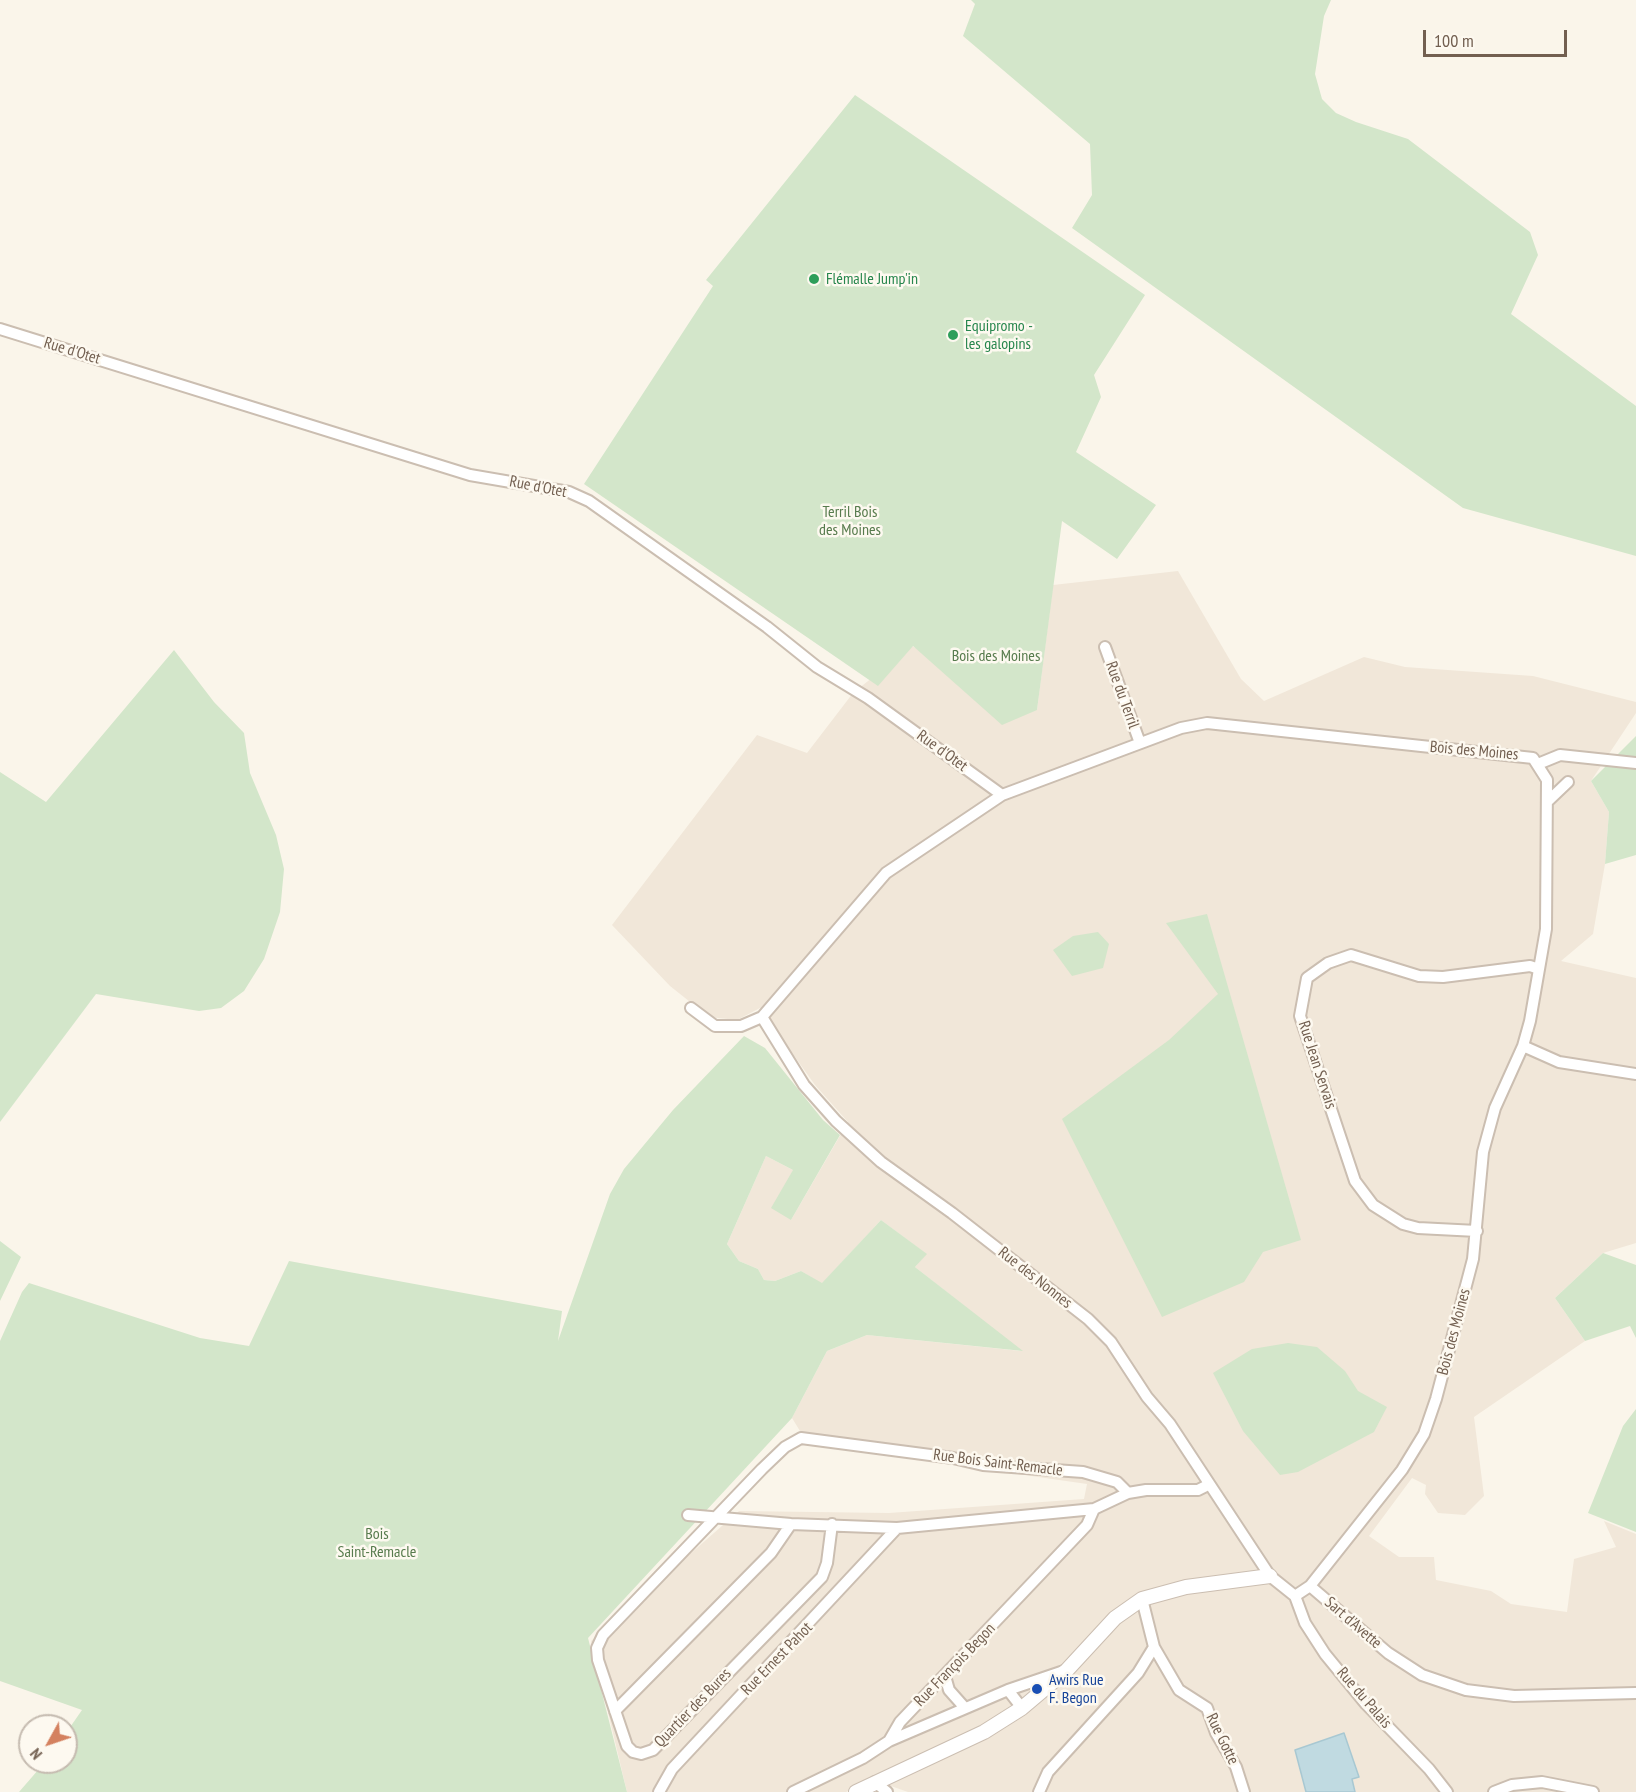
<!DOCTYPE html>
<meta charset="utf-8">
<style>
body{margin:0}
#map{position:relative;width:1636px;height:1792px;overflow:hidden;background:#faf5ea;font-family:"PT Sans Narrow",sans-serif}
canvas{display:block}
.north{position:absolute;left:18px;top:1714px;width:60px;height:60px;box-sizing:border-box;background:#fdf9f0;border:2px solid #c5bbb0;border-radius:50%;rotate:230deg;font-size:16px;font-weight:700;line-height:24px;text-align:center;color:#725f50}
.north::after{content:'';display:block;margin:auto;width:21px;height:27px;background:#d4815f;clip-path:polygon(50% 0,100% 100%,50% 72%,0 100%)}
.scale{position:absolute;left:1423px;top:30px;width:144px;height:27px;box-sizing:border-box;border:3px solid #725f50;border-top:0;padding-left:8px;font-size:18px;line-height:21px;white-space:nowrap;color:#725f50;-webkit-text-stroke:4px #fdf9f0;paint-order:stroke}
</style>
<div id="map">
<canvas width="1636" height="1792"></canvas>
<div class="north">N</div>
<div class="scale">100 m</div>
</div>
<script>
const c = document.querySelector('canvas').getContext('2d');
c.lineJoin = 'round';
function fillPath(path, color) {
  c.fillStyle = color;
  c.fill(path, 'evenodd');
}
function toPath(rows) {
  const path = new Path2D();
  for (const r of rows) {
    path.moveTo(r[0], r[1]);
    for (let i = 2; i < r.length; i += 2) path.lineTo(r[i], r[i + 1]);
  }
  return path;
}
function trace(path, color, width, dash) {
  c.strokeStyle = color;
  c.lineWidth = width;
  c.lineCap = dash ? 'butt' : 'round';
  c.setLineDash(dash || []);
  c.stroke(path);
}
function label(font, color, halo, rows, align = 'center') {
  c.font = font + ' "PT Sans Narrow",sans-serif';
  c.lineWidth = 5;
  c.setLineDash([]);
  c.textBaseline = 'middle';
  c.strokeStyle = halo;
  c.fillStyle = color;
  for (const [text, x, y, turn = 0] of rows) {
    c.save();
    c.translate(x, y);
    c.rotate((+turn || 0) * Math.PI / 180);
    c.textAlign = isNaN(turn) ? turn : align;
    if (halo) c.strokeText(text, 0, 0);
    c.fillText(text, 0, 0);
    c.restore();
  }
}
const residential = toPath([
 [1178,571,1241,679,1264,701,1364,657,1405,667,1533,676,1636,702,1636,713,1591,781,1609,812,1605,864,1593,934,1561,961,1636,978,1636,1243,1603,1253,1555,1298,1585,1341,1474,1417,1484,1496,1465,1515,1438,1513,1425,1494,1426,1485,1412,1478,1369,1536,1399,1557,1434,1557,1436,1580,1491,1591,1511,1604,1567,1612,1574,1559,1616,1547,1604,1521,1636,1534,1636,1792,908,1792,871,1779,846,1792,627,1792,591,1641,739,1511,889,1513,1084,1499,1087,1484,808,1444,792,1418,827,1351,867,1335,1021,1351,915,1267,926,1254,881,1220,822,1284,801,1271,775,1281,764,1280,758,1269,739,1261,727,1244,766,1156,793,1170,791,1220,848,1122,815,1085,760,1008,737,1020,709,1017,670,986,612,925,757,735,807,753,853,693,912,646,1037,710,1053,585]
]);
const green = toPath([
 [971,0,1331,0,1324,16,1315,74,1322,99,1336,113,1356,122,1408,139,1530,232,1538,255,1511,314,1636,406,1636,556,1463,508,1072,228,1092,195,1090,144,963,36,975,4],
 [855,95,1145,295,1094,375,1101,397,1076,452,1156,505,1117,559,1062,521,1037,710,1002,725,913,646,878,686,584,484,713,286,706,280],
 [174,650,214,702,244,733,250,773,276,835,284,869,280,912,264,959,244,991,221,1008,199,1011,96,994,0,1122,0,772,46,802],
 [1636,736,1636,855,1605,864,1609,812,1591,781],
 [1207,914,1301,1240,1263,1252,1244,1282,1162,1317,1062,1119,1169,1040,1218,994,1166,923],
 [1098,932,1109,944,1103,968,1072,976,1053,950,1073,936],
 [744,1036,765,1048,823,1120,840,1135,791,1220,771,1208,793,1170,766,1156,727,1244,739,1261,758,1269,764,1280,775,1281,801,1271,822,1283,881,1220,927,1254,915,1267,1023,1351,867,1335,827,1351,792,1418,588,1638,627,1792,19,1792,45,1762,66,1762,66,1733,82,1710,0,1681,0,1341,22,1292,29,1283,200,1338,249,1346,289,1261,562,1311,558,1341,610,1194,624,1169,673,1110],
 [0,1241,21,1257,0,1301],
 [1603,1253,1636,1265,1636,1338,1630,1326,1585,1341,1555,1298],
 [1288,1343,1317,1347,1345,1371,1358,1391,1387,1407,1374,1432,1298,1472,1280,1475,1243,1431,1213,1373,1252,1349],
 [1636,1409,1636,1532,1588,1513,1623,1426]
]);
const water = toPath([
 [1344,1733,1359,1777,1352,1779,1355,1792,1306,1792,1295,1750,1344,1733]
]);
const minor = toPath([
 [0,329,470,475,569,492,589,501,767,627,817,667,868,698,1002,795],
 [1105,647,1140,743],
 [1538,764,1560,755,1636,763],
 [1547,802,1568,782],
 [691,1008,715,1026,741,1026,762,1017,886,873,1002,795,1181,728,1207,723,1533,758,1547,780,1546,929,1530,1021,1523,1046,1495,1108,1483,1152,1473,1259,1436,1399,1424,1434,1402,1470,1310,1586,1295,1596],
 [762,1017,804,1085,836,1121,881,1162,952,1213,1088,1319,1111,1342,1147,1397,1170,1424,1270,1576,1295,1596],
 [1523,1046,1559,1062,1636,1074],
 [1477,1231,1418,1228,1403,1224,1373,1205,1355,1181,1300,1016,1307,978,1328,963,1351,955,1419,976,1443,977,1530,966,1539,969],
 [688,1515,791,1524,897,1528,1094,1509,1128,1493,1146,1490,1198,1490,1208,1485],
 [832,1524,827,1563,822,1577,653,1750,641,1754,633,1752,627,1746,598,1660,597,1648,603,1635,762,1469,785,1447,801,1438,953,1458,983,1465,1083,1472,1117,1482,1128,1493],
 [1310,1586,1388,1653,1422,1675,1466,1690,1514,1696,1636,1693],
 [1295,1596,1305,1623,1325,1654,1366,1704,1429,1769,1447,1792],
 [1142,1599,1154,1647,1179,1690,1207,1708,1216,1733,1236,1767,1244,1792],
 [945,1676,949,1690,965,1708],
 [1008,1690,1022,1708],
 [615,1711,771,1553,791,1524],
 [889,1741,1008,1690,1064,1671],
 [875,1782,887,1792],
 [659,1792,672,1769,897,1528],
 [793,1792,863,1758,889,1741,900,1722,1087,1525,1094,1509],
 [1039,1792,1048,1772,1138,1673,1154,1647],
 [1494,1792,1512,1785,1542,1782,1593,1792]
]);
const tertiary = toPath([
 [856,1792,984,1732,1022,1708,1067,1670,1115,1618,1142,1599,1186,1587,1270,1576]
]);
const markers = [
 [814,279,6,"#2e9e5b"],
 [953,335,6,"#2e9e5b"],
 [1037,1689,6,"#1a4fb4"]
];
const leisureNames = [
 ["Flémalle Jump'in",826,279],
 ["Equipromo -",965,326],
 ["les galopins",965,344]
];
const streetNames = [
 ["Rue d'Otet",72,351,17],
 ["Rue d'Otet",538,487,11],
 ["Rue du Terril",1122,695,70],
 ["Rue d'Otet",942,751,36],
 ["Bois des Moines",1474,751,5],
 ["Rue Jean Servais",1317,1065,72],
 ["Rue des Nonnes",1035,1278,38],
 ["Bois des Moines",1454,1332,-75],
 ["Rue Bois Saint-Remacle",998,1463,7],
 ["Sart d'Avette",1353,1623,41],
 ["Rue Ernest Pahot",777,1659,-46],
 ["Rue François Begon",955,1665,-46],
 ["Rue du Palais",1364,1698,49],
 ["Quartier des Bures",693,1708,-46],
 ["Rue Gotte",1222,1739,64]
];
const parkNames = [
 ["Terril Bois",850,512],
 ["des Moines",850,530],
 ["Bois des Moines",996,656],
 ["Bois",377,1534],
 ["Saint-Remacle",377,1552]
];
const transitNames = [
 ["Awirs Rue",1049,1680],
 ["F. Begon",1049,1698]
];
fillPath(residential, '#f1e7d9');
fillPath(green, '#d3e6ca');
fillPath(water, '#c0dae1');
trace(water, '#a8c8d2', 1.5);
trace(minor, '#cbbeb1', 14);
trace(tertiary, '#cbbeb1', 16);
trace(minor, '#fff', 10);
trace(tertiary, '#fff', 14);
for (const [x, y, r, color] of markers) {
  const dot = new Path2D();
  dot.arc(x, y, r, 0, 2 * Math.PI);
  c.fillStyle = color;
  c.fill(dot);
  trace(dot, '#fdf9f0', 2);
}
label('16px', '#27864d', '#fdf9f0', leisureNames, 'left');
label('16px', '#725f50', '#fdf9f0', streetNames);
label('16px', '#577b4d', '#fdf9f0', parkNames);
label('16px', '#164399', '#fdf9f0', transitNames, 'left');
</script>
